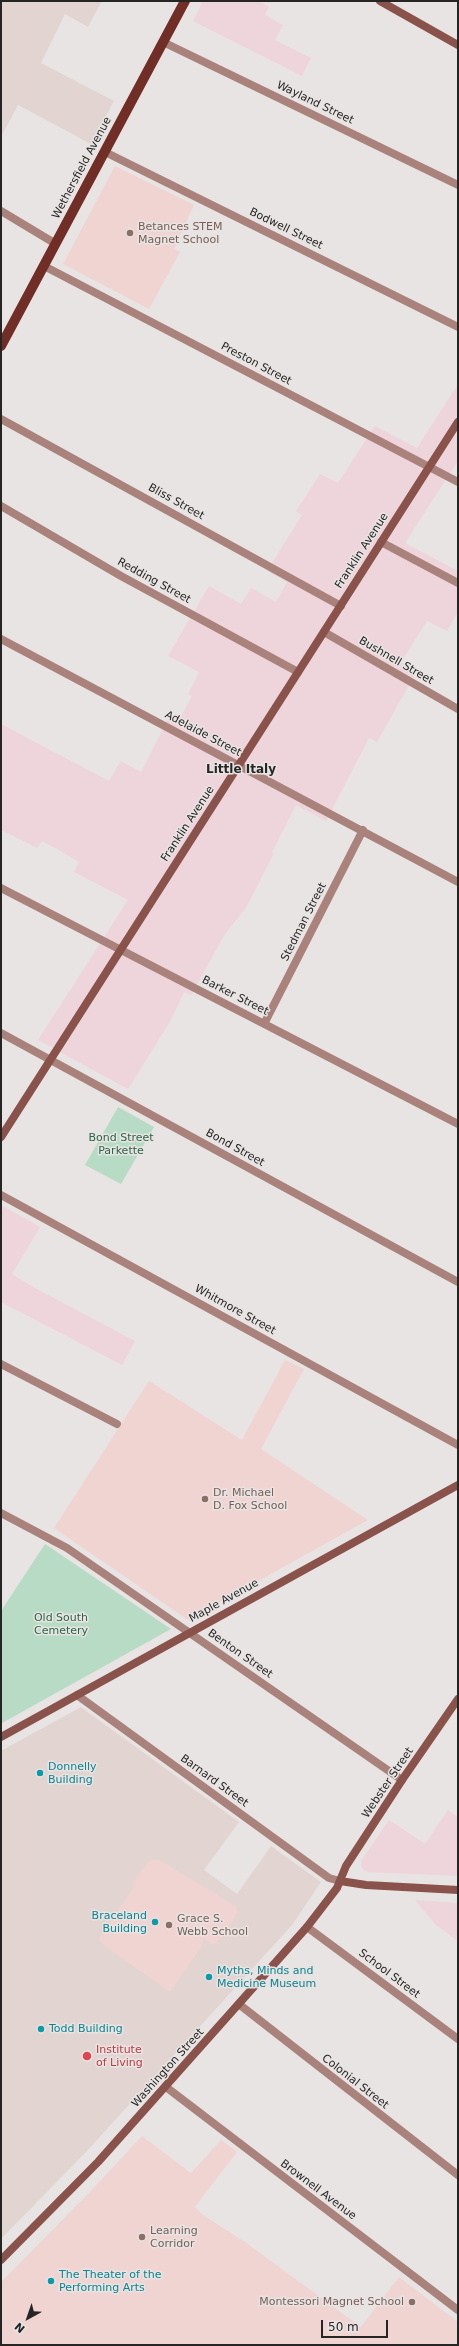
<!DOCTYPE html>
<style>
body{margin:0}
#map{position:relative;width:459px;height:2346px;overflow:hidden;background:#e8e4e3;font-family:"DejaVu Sans",sans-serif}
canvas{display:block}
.frame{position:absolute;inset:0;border:2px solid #262524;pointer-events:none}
.north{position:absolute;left:8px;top:2298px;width:40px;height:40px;-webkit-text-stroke:3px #e8e4e3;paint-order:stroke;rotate:220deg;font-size:11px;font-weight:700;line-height:16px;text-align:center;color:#262524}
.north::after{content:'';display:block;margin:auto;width:14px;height:18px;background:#262524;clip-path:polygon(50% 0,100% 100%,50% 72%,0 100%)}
.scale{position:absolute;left:321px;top:2320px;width:67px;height:18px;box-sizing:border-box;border:2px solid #262524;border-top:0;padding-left:5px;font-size:12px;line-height:14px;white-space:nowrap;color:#262524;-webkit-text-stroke:3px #e8e4e3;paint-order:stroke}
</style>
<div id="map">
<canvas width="459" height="2346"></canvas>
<div class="frame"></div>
<div class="north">N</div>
<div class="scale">50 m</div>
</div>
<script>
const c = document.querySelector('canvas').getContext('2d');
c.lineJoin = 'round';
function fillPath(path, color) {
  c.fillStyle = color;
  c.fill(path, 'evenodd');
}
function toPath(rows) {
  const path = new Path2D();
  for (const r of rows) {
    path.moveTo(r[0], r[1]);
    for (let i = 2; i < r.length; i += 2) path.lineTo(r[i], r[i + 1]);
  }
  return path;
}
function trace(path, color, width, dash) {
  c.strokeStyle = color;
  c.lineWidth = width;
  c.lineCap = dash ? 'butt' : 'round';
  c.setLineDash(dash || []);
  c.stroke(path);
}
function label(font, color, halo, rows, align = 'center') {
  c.font = font + ' "DejaVu Sans",sans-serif';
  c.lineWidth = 3;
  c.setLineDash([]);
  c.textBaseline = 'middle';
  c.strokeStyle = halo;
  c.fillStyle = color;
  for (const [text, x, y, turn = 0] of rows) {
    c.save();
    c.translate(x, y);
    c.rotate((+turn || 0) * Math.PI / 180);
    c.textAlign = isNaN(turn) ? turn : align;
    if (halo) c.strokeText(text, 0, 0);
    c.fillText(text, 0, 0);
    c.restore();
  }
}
const commercial = toPath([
 [203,1,258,1,269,7,265,15,283,25,275,40,311,58,302,76,193,21],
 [458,384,458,461,405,543,458,571,458,612,447,631,427,621,401,662,417,671,377,742,369,738,326,821,296,805,272,852,274,853,246,908,225,934,191,995,184,992,171,1020,128,1089,38,1040,128,900,74,872,79,862,57,849,42,841,37,848,1,830,1,724,109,781,121,761,141,772,170,715,179,720,192,696,188,694,199,672,168,656,209,586,241,604,251,588,276,602,287,582,267,571,302,515,296,511,320,474,338,483,375,426,417,448],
 [1,1205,40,1227,12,1274,33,1287,135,1341,122,1365,1,1302],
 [448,1810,458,1817,458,1876,367,1872,362,1869,361,1861,389,1820,425,1844],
 [415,1900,458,1903,458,1941,436,1925]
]);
const built = toPath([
 [1,1,102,1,88,27,65,14,41,63,114,101,91,144,18,105,1,137],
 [81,1707,239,1822,204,1870,237,1894,271,1846,321,1882,292,1925,87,2151,1,2239,1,1751]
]);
const education = toPath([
 [115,166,194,205,174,249,180,252,149,309,63,264],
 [285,1360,304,1369,261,1449,368,1520,188,1620,54,1528,149,1381,242,1440],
 [153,1860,159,1860,206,1888,235,1906,238,1912,223,1936,214,1945,204,1939,200,1949,170,1992,102,1944,99,1938,134,1887,133,1882,148,1862],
 [142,2136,191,2173,221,2140,237,2152,195,2207,203,2215,245,2242,361,2327,399,2277,458,2322,458,2345,1,2345,1,2282,88,2194]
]);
const green = toPath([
 [118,1107,154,1127,121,1184,85,1165],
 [45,1544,171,1629,2,1723,1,1611]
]);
const minor = toPath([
 [163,42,458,185],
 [105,152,458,327],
 [1,211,56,244],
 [1,419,341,606],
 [1,506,121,576,298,672],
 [381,542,458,583],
 [324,632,458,709],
 [1,639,458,882],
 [1,888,458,1124],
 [264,1024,363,830],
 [1,1033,458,1282],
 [1,1195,458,1445],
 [1,1364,117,1424],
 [1,1513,67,1548,402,1780],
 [307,1927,458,2039],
 [240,2005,458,2175],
 [166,2087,458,2310]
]);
const tertiary = toPath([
 [44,266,458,482],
 [77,1695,329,1878,340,1881]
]);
const secondary = toPath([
 [380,1,458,45],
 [1,1137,458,422],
 [1,1737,458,1485],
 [340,1881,366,1885,458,1890],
 [1,2260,98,2162,307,1927,337,1888,346,1866,402,1780,458,1699]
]);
const primary = toPath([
 [1,346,185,1]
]);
const markers = [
 [130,233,4,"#8d6e63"],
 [205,1499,4,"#8d6e63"],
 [40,1773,4,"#0f9aa8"],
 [155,1922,4,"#0f9aa8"],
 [169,1925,4,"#8d6e63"],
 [209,1977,4,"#0f9aa8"],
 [41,2029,4,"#0f9aa8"],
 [87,2056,5,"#e0444e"],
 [142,2237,4,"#8d6e63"],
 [51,2281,4,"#0f9aa8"],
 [412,2302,4,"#8d6e63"]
];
const streetNames = [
 ["Wayland Street",315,103,26],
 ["Wethersfield Avenue",82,168,-62],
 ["Bodwell Street",286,229,26],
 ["Preston Street",256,364,28],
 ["Bliss Street",176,502,29],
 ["Franklin Avenue",362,551,-57],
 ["Redding Street",154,581,29],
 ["Bushnell Street",396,661,30],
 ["Adelaide Street",203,734,28],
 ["Franklin Avenue",188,824,-57],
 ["Stedman Street",304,922,-63],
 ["Barker Street",235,996,27],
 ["Bond Street",235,1148,29],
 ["Whitmore Street",235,1310,29],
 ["Maple Avenue",224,1601,-29],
 ["Benton Street",240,1654,35],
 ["Barnard Street",214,1781,36],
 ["Webster Street",388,1783,-56],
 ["School Street",389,1974,37],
 ["Washington Street",168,2068,-48],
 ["Colonial Street",355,2082,38],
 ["Brownell Avenue",318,2190,37]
];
const educationNames = [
 ["Betances STEM",138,227],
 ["Magnet School",138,240],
 ["Dr. Michael",213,1493],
 ["D. Fox School",213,1506],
 ["Grace S.",177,1919],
 ["Webb School",177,1932],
 ["Learning",150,2231],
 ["Corridor",150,2244],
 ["Montessori Magnet School",404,2302,"right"]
];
const parkNames = [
 ["Bond Street",121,1138],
 ["Parkette",121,1151],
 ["Old South",61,1618],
 ["Cemetery",61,1631]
];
const cultureNames = [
 ["Donnelly",48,1767],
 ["Building",48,1780],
 ["Braceland",147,1916,"right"],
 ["Building",147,1929,"right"],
 ["Myths, Minds and",217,1971],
 ["Medicine Museum",217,1984],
 ["Todd Building",49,2029],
 ["The Theater of the",59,2275],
 ["Performing Arts",59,2288]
];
const healthNames = [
 ["Institute",96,2050],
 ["of Living",96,2063]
];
const neighbourhoodNames = [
 ["Little Italy",241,770]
];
fillPath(commercial, '#eed4db');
fillPath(built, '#e2d5d1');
fillPath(education, '#efd4d2');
fillPath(green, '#b8dbc5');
trace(minor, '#a9827b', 8);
trace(tertiary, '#a9827b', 8);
trace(secondary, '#89524a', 8);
trace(primary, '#702e27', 10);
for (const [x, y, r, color] of markers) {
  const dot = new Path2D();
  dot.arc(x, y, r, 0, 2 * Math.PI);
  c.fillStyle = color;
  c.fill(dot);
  trace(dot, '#e8e4e3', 1.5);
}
label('11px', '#262524', '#e8e4e3', streetNames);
label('11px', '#785e54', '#e8e4e3', educationNames, 'left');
label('11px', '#296546', '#e8e4e3', parkNames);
label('11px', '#0d838f', '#e8e4e3', cultureNames, 'left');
label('11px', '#be3a42', '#e8e4e3', healthNames, 'left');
label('bold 12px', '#262524', '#e8e4e3', neighbourhoodNames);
</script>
